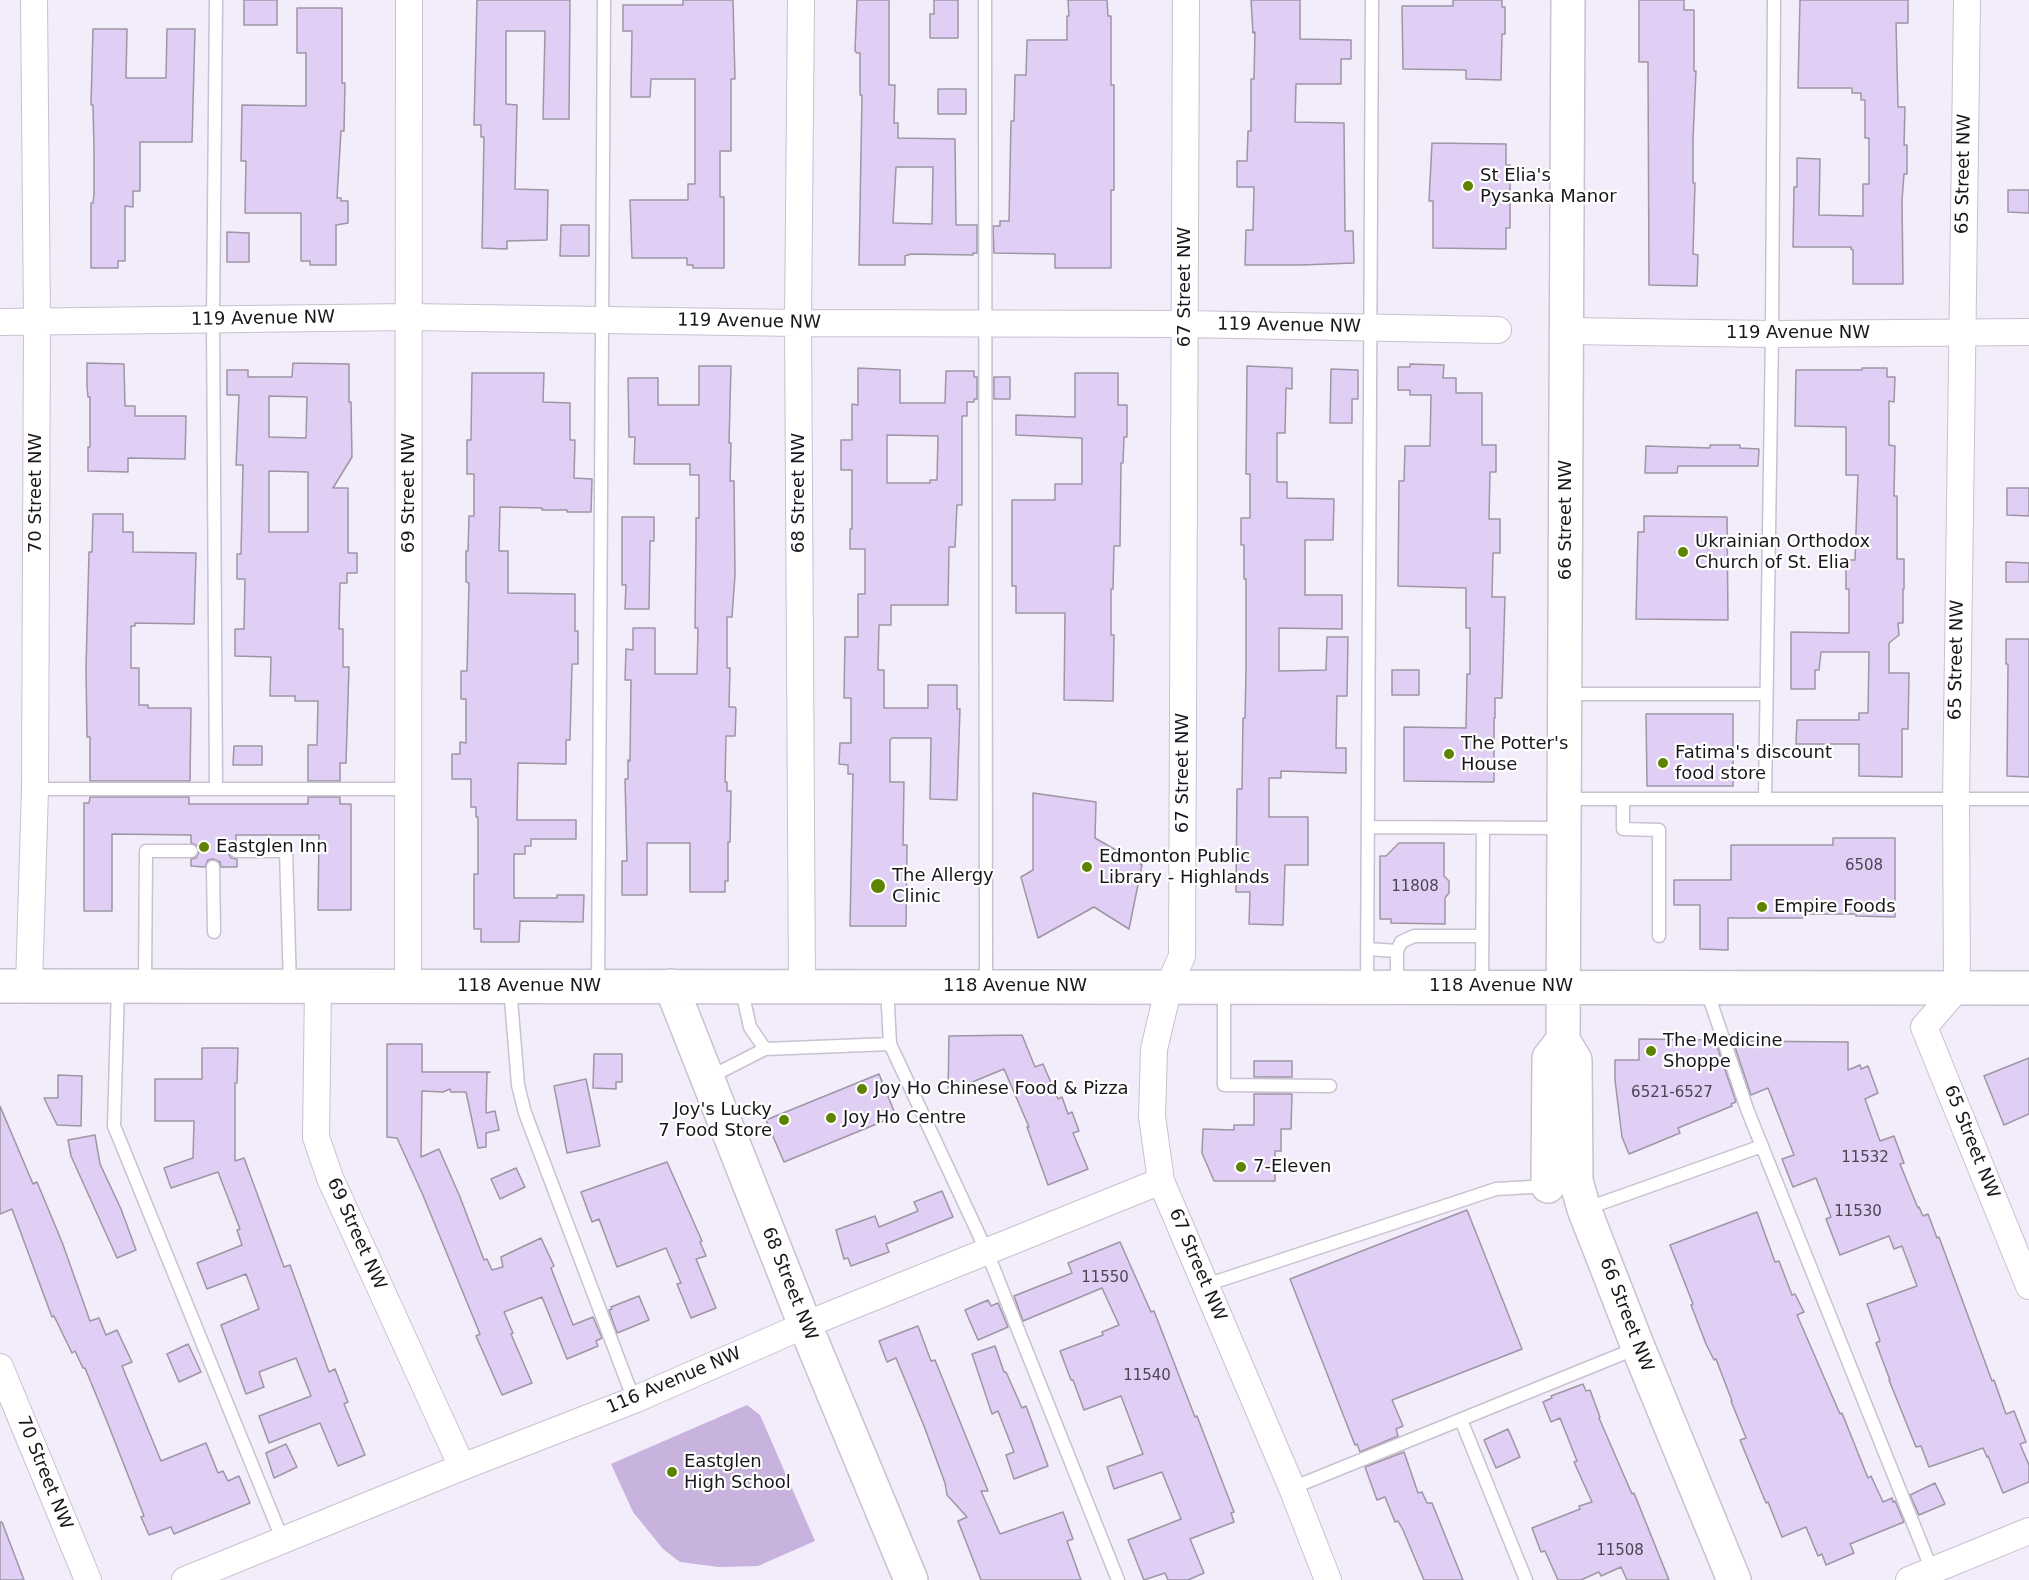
<!DOCTYPE html>
<style>
body{margin:0}
canvas{display:block;background:#f3ecfb}
</style>
<canvas width="2029" height="1580"></canvas>
<script>
const c = document.querySelector('canvas').getContext('2d');
c.lineJoin = 'round';
function fillPath(path, color) {
  c.fillStyle = color;
  c.fill(path, 'evenodd');
}
function toPath(rows) {
  const path = new Path2D();
  for (const r of rows) {
    path.moveTo(r[0], r[1]);
    for (let i = 2; i < r.length; i += 2) path.lineTo(r[i], r[i + 1]);
  }
  return path;
}
function trace(path, color, width, dash) {
  c.strokeStyle = color;
  c.lineWidth = width;
  c.lineCap = dash ? 'butt' : 'round';
  c.setLineDash(dash || []);
  c.stroke(path);
}
function label(font, color, halo, rows, align = 'center') {
  c.font = font + ' "DejaVu Sans",sans-serif';
  c.lineWidth = 4.5;
  c.setLineDash([]);
  c.textBaseline = 'middle';
  c.strokeStyle = halo;
  c.fillStyle = color;
  for (const [text, x, y, turn = 0] of rows) {
    c.save();
    c.translate(x, y);
    c.rotate((+turn || 0) * Math.PI / 180);
    c.textAlign = isNaN(turn) ? turn : align;
    if (halo) c.strokeText(text, 0, 0);
    c.fillText(text, 0, 0);
    c.restore();
  }
}
const green = toPath([
 [747,1405,760,1415,815,1541,758,1566,719,1567,680,1562,663,1549,633,1512,611,1464]
]);
const building = toPath([
 [244,0,277,0,277,25,244,25,244,0],
 [477,0,570,0,569,119,543,119,545,31,506,31,506,104,517,105,515,189,548,190,547,240,507,241,507,249,482,248,484,137,481,137,481,125,474,125,477,0],
 [683,0,733,0,735,79,731,79,731,151,720,151,720,197,724,197,724,268,693,268,693,265,687,265,687,258,632,258,630,200,688,200,688,184,695,184,695,79,651,79,650,97,631,97,632,31,623,31,623,5,683,5,683,0],
 [857,0,889,0,889,85,895,85,894,123,898,123,898,138,955,139,956,225,977,225,977,253,973,253,973,255,911,254,905,256,905,265,859,265,862,95,860,95,860,53,857,53,855,51,857,0],
 [896,167,933,167,932,224,893,223,896,167],
 [934,0,958,0,958,38,930,38,930,14,934,14,934,0],
 [1068,0,1107,0,1108,16,1111,16,1111,85,1114,85,1114,190,1111,190,1111,268,1055,268,1055,254,994,253,993,226,1000,226,1000,221,1009,221,1011,121,1014,121,1015,75,1026,75,1027,40,1067,40,1067,16,1069,16,1068,0],
 [1251,0,1300,0,1300,39,1351,40,1351,59,1341,59,1341,84,1296,84,1295,122,1344,123,1345,231,1353,231,1354,263,1301,265,1245,265,1246,230,1253,230,1254,187,1237,187,1237,161,1247,161,1248,131,1251,131,1251,79,1254,79,1255,32,1253,33,1251,0],
 [1453,0,1502,0,1502,7,1505,7,1505,34,1502,34,1501,80,1466,79,1466,70,1403,69,1402,6,1453,6,1453,0],
 [1639,0,1684,0,1684,10,1694,10,1694,71,1696,71,1693,139,1693,183,1695,183,1693,254,1698,255,1697,286,1649,285,1648,62,1639,62,1639,0],
 [1800,0,1908,0,1908,23,1896,23,1898,107,1905,107,1904,145,1907,145,1907,174,1904,174,1902,200,1903,284,1853,284,1853,250,1851,249,1851,247,1793,247,1794,187,1797,187,1797,158,1820,159,1819,215,1863,216,1863,184,1869,184,1869,138,1865,138,1865,100,1861,100,1861,93,1852,93,1852,88,1798,88,1800,0],
 [297,8,342,8,342,83,345,83,344,131,341,131,337,198,341,198,341,201,348,201,348,223,336,225,336,265,310,265,310,261,301,261,301,213,245,213,246,161,241,161,242,105,306,106,306,53,297,53,297,8],
 [93,29,127,29,126,78,166,78,167,29,195,29,192,142,140,142,140,191,133,191,133,207,125,206,125,261,118,261,118,268,91,268,91,203,93,203,94,194,94,150,93,105,91,105,93,29],
 [938,89,966,89,966,114,938,114,938,89],
 [1432,143,1506,144,1506,165,1510,165,1510,228,1506,228,1506,249,1433,248,1433,201,1429,201,1432,143],
 [2008,190,2029,190,2029,213,2008,212,2008,190],
 [561,225,589,225,589,256,560,256,561,225],
 [227,232,249,233,249,262,227,262,227,232],
 [87,363,124,364,125,406,135,406,135,416,186,416,185,459,128,458,128,472,88,471,88,447,90,447,90,397,88,397,87,387,87,363],
 [293,363,349,364,349,402,351,402,352,457,333,488,348,488,348,553,357,553,357,573,347,573,347,583,340,583,339,629,343,629,343,667,349,667,346,763,340,763,340,781,308,781,308,745,317,745,318,701,295,701,295,696,270,696,271,657,235,656,235,629,244,629,245,579,237,579,237,554,241,554,243,465,236,465,239,395,227,395,227,370,248,370,248,377,292,377,293,363],
 [269,396,307,397,306,438,269,437,269,396],
 [269,471,308,472,308,532,269,532,269,471],
 [1410,364,1444,365,1443,378,1456,378,1456,393,1482,393,1482,445,1496,445,1496,472,1490,472,1489,519,1500,519,1500,553,1493,553,1492,597,1505,597,1502,698,1495,698,1495,718,1494,718,1494,782,1404,781,1404,727,1466,728,1467,674,1470,674,1470,628,1466,628,1466,588,1398,586,1399,481,1404,481,1405,446,1430,446,1431,395,1410,395,1410,390,1398,390,1398,367,1410,367,1410,364],
 [699,366,731,366,729,443,731,443,730,481,734,481,735,575,732,617,727,617,727,668,730,668,729,707,735,707,736,709,735,736,726,736,725,782,727,782,727,791,731,791,730,842,728,842,728,881,725,881,725,892,690,892,690,843,647,843,647,895,622,895,622,861,627,861,625,779,628,779,628,760,630,761,631,680,625,680,626,649,633,650,633,628,655,628,655,674,697,674,698,628,695,628,696,540,696,518,699,518,699,475,690,475,690,464,634,464,635,437,629,437,628,378,658,378,658,405,699,405,699,366],
 [1247,366,1292,368,1292,389,1286,388,1285,433,1277,433,1277,482,1287,482,1287,498,1334,499,1333,540,1305,540,1305,595,1342,595,1342,629,1279,628,1279,671,1326,670,1327,637,1348,637,1347,696,1337,696,1336,748,1346,748,1346,773,1281,771,1281,778,1269,778,1269,817,1308,817,1308,865,1285,865,1283,925,1249,924,1250,892,1236,892,1237,789,1242,789,1243,718,1245,718,1246,670,1246,579,1244,579,1244,545,1241,545,1241,518,1250,518,1250,474,1246,474,1247,366],
 [858,368,900,370,900,403,945,403,946,371,974,371,974,377,977,377,977,399,974,399,974,402,967,402,967,416,962,416,962,505,957,505,955,547,949,547,948,605,891,605,891,625,879,625,878,670,884,670,884,708,928,708,928,685,957,685,957,709,960,709,957,800,930,799,931,738,892,738,890,740,890,782,904,782,903,845,907,845,906,926,850,926,853,774,848,774,848,765,839,764,840,743,851,743,851,698,844,698,845,637,858,637,858,594,865,594,865,549,850,549,850,529,852,529,852,470,841,470,841,440,852,440,852,404,858,405,858,368],
 [887,435,938,436,937,480,930,480,930,483,887,483,887,435],
 [1862,368,1887,368,1887,377,1895,377,1894,402,1889,401,1889,445,1895,446,1894,496,1897,496,1897,559,1904,559,1904,589,1903,589,1903,623,1898,623,1899,635,1889,643,1889,673,1909,673,1908,729,1902,729,1902,777,1859,776,1859,744,1796,744,1797,720,1859,720,1859,713,1868,713,1869,652,1821,652,1819,670,1815,670,1815,689,1791,689,1791,632,1849,633,1849,589,1846,589,1846,560,1855,560,1858,475,1846,475,1846,427,1795,426,1796,370,1862,370,1862,368],
 [1331,369,1358,370,1358,399,1352,399,1352,423,1330,423,1331,369],
 [472,373,544,373,543,402,570,403,570,440,575,440,574,478,592,479,591,512,567,512,567,510,542,510,542,508,500,507,499,551,508,551,508,593,575,594,575,631,578,631,578,664,572,664,570,740,566,740,566,764,518,763,517,820,576,820,576,839,531,839,531,846,525,846,525,854,514,854,514,898,557,898,557,895,584,895,583,922,520,921,519,942,481,942,481,929,474,929,474,874,478,874,478,817,476,817,476,807,471,807,471,779,452,779,452,754,460,754,460,742,466,743,466,699,461,699,461,671,467,671,469,583,466,582,466,551,468,551,469,516,474,516,474,474,467,474,467,440,471,440,472,373],
 [1075,373,1118,373,1118,405,1127,405,1127,437,1124,437,1123,463,1121,463,1120,546,1114,546,1113,589,1111,589,1111,635,1114,635,1113,701,1064,700,1065,613,1016,613,1016,586,1012,586,1012,500,1055,500,1055,484,1082,484,1082,438,1016,435,1016,415,1075,417,1075,373],
 [994,377,1010,377,1010,399,994,399,994,377],
 [1710,445,1740,445,1740,448,1759,449,1758,466,1678,466,1677,473,1645,473,1646,446,1710,448,1710,445],
 [2007,488,2029,488,2029,516,2007,515,2007,488],
 [93,514,123,514,123,532,133,532,133,552,196,553,194,624,135,623,135,626,131,626,131,668,139,668,139,705,148,705,148,708,191,708,190,781,90,781,90,737,87,737,86,668,89,552,92,552,93,514],
 [1644,516,1727,517,1728,620,1636,619,1638,532,1644,532,1644,516],
 [622,517,654,517,654,541,650,541,649,609,625,609,626,585,622,585,622,517],
 [2006,562,2029,563,2029,582,2006,582,2006,562],
 [2006,639,2029,639,2029,777,2007,776,2008,664,2006,664,2006,639],
 [1392,670,1419,670,1419,695,1392,695,1392,670],
 [1646,714,1733,714,1733,786,1647,786,1646,714],
 [234,746,262,746,262,765,233,765,234,746],
 [1033,793,1096,802,1095,838,1142,865,1129,929,1094,907,1038,938,1021,877,1033,870,1033,793],
 [90,797,189,797,189,804,308,804,308,797,340,797,340,804,351,804,351,910,318,910,319,835,236,835,236,843,229,846,228,852,231,858,237,859,237,867,221,867,220,862,213,859,208,860,205,867,191,866,191,859,196,858,199,852,198,846,191,843,191,835,112,834,112,911,84,911,84,803,89,803,90,797],
 [1833,838,1895,838,1895,917,1856,916,1856,914,1803,914,1803,918,1728,918,1728,950,1700,949,1700,905,1674,905,1674,880,1731,880,1731,845,1833,845,1833,838],
 [1399,843,1444,843,1444,876,1449,881,1449,893,1445,898,1445,924,1391,923,1391,919,1380,919,1380,856,1386,856,1399,843],
 [1022,1035,1035,1067,1043,1064,1058,1099,1062,1097,1068,1114,1072,1112,1079,1131,1073,1133,1088,1169,1048,1185,1027,1127,1029,1127,1004,1069,948,1092,949,1036,1022,1035],
 [1639,1039,1715,1040,1736,1102,1731,1104,1732,1106,1678,1128,1680,1133,1629,1154,1622,1137,1615,1080,1615,1060,1639,1060,1639,1039],
 [1733,1041,1848,1042,1848,1070,1860,1065,1861,1069,1868,1066,1878,1093,1865,1099,1880,1141,1894,1136,1904,1163,1900,1164,1918,1208,1919,1207,1923,1216,1928,1214,1937,1238,1939,1237,1992,1381,1994,1380,2006,1414,2014,1411,2026,1442,2020,1444,2029,1465,2029,1482,2003,1493,1988,1456,1987,1457,1983,1448,1929,1467,1921,1446,1916,1447,1889,1380,1890,1380,1876,1343,1880,1341,1867,1304,1917,1286,1902,1246,1894,1249,1889,1236,1840,1255,1826,1219,1831,1217,1816,1178,1793,1187,1782,1159,1794,1155,1768,1088,1751,1095,1733,1041],
 [387,1044,422,1044,422,1072,490,1072,487,1073,486,1113,495,1111,499,1130,486,1133,486,1147,478,1148,466,1092,451,1092,450,1089,443,1092,422,1091,421,1157,439,1149,460,1197,484,1260,487,1259,492,1270,503,1267,501,1257,541,1238,554,1266,551,1268,573,1325,593,1317,602,1338,596,1341,598,1346,567,1359,542,1297,504,1312,513,1333,511,1334,532,1383,502,1395,476,1336,480,1334,422,1193,397,1138,387,1137,387,1044],
 [202,1048,238,1048,237,1083,235,1083,235,1161,244,1158,284,1267,290,1265,329,1372,335,1369,348,1402,344,1404,365,1455,338,1466,320,1423,269,1443,259,1416,311,1396,296,1358,259,1372,264,1387,246,1394,221,1325,259,1309,246,1274,207,1289,197,1263,242,1245,237,1230,240,1229,218,1172,171,1188,164,1168,193,1158,194,1121,155,1121,155,1079,202,1079,202,1048],
 [594,1054,622,1054,622,1082,616,1082,616,1089,593,1088,594,1054],
 [2029,1058,2029,1114,2004,1125,1984,1076,2029,1058],
 [1254,1061,1292,1061,1292,1077,1254,1077,1254,1061],
 [879,1074,896,1116,784,1162,766,1120,879,1074],
 [58,1075,82,1076,81,1126,57,1125,44,1098,58,1098,58,1075],
 [586,1079,600,1146,567,1153,554,1086,586,1079],
 [1254,1094,1292,1094,1291,1129,1281,1129,1281,1151,1275,1151,1275,1181,1214,1181,1202,1153,1203,1129,1234,1130,1234,1125,1254,1125,1254,1094],
 [0,1106,33,1184,37,1182,62,1242,90,1321,99,1318,106,1335,117,1330,132,1362,122,1366,161,1461,206,1443,218,1473,223,1471,228,1481,239,1476,250,1503,174,1534,171,1527,149,1535,141,1517,144,1516,108,1424,85,1368,83,1368,75,1351,72,1353,54,1316,52,1317,12,1209,0,1214,0,1106],
 [95,1135,100,1164,121,1209,136,1250,117,1258,71,1156,68,1140,95,1135],
 [667,1162,702,1241,700,1242,706,1256,696,1259,716,1308,691,1318,677,1284,681,1283,666,1248,617,1267,599,1219,592,1222,581,1192,667,1162],
 [516,1168,525,1187,500,1199,491,1179,516,1168],
 [942,1191,953,1217,886,1244,889,1252,851,1266,848,1258,844,1259,836,1230,875,1216,879,1227,918,1211,914,1202,942,1191],
 [1467,1210,1522,1349,1392,1400,1403,1426,1396,1429,1398,1436,1360,1452,1357,1444,1355,1445,1290,1279,1467,1210],
 [1757,1212,1775,1262,1779,1261,1792,1295,1795,1294,1804,1312,1797,1315,1840,1414,1842,1413,1868,1478,1871,1476,1883,1502,1892,1498,1893,1502,1895,1501,1904,1522,1850,1544,1854,1553,1826,1565,1822,1554,1818,1556,1806,1527,1782,1537,1768,1502,1766,1503,1740,1440,1746,1438,1731,1401,1732,1401,1716,1359,1714,1360,1706,1344,1691,1305,1693,1304,1670,1245,1757,1212],
 [1120,1242,1151,1312,1154,1311,1195,1417,1197,1416,1234,1512,1231,1513,1234,1522,1190,1539,1204,1573,1188,1580,1168,1580,1165,1573,1144,1580,1128,1540,1181,1519,1162,1472,1114,1489,1107,1467,1143,1454,1121,1396,1084,1410,1073,1380,1071,1380,1060,1351,1103,1335,1102,1332,1119,1325,1102,1288,1023,1321,1014,1296,1072,1273,1068,1263,1120,1242],
 [639,1296,649,1320,617,1333,609,1310,612,1309,611,1307,639,1296],
 [988,1300,991,1306,998,1303,1008,1327,978,1340,965,1310,988,1300],
 [918,1326,931,1361,935,1360,988,1491,981,1491,1000,1534,1063,1512,1073,1539,1067,1541,1081,1580,981,1580,958,1521,967,1517,947,1495,945,1483,924,1426,896,1358,887,1362,879,1341,918,1326],
 [188,1344,201,1372,179,1382,167,1354,188,1344],
 [995,1346,1004,1372,1006,1372,1022,1408,1026,1406,1048,1466,1014,1479,1006,1455,1014,1452,998,1411,992,1414,972,1354,995,1346],
 [1583,1384,1586,1391,1590,1390,1600,1417,1599,1418,1632,1494,1634,1493,1669,1580,1627,1580,1621,1567,1601,1576,1599,1572,1581,1580,1558,1580,1545,1551,1541,1552,1532,1528,1580,1509,1579,1506,1592,1502,1574,1462,1577,1461,1560,1418,1551,1422,1543,1402,1552,1398,1551,1396,1583,1384],
 [1508,1429,1520,1457,1496,1468,1484,1440,1508,1429],
 [286,1444,297,1467,274,1478,266,1453,286,1444],
 [1404,1452,1418,1493,1422,1492,1427,1503,1432,1503,1463,1580,1424,1580,1403,1530,1398,1521,1395,1522,1385,1497,1377,1500,1365,1467,1404,1452],
 [1935,1483,1945,1504,1919,1515,1910,1495,1935,1483],
 [0,1522,2,1522,24,1580,0,1580,0,1522]
]);
const lane = toPath([
 [216,0,213,320,216,789],
 [985,0,986,985],
 [1567,694,1766,694],
 [35,789,408,789],
 [1566,799,2029,799],
 [1623,799,1623,829,1659,830,1659,936],
 [1765,799,1772,334,1774,0],
 [1369,827,1563,828],
 [236,851,286,851,290,986],
 [213,867,214,932],
 [1367,949,1397,951],
 [145,985,146,851,191,851],
 [1397,985,1397,951,1401,942,1414,936,1481,936],
 [598,986,604,0],
 [1367,986,1372,0],
 [1482,986,1483,829],
 [118,987,114,1126,283,1541],
 [510,987,518,1085,525,1113,634,1400],
 [741,987,750,1027,765,1049],
 [887,987,890,1044,987,1252,1118,1580],
 [1224,987,1224,1085,1330,1086],
 [1706,988,1747,1109,1933,1573],
 [708,1078,765,1049,890,1044],
 [1585,1209,1762,1146],
 [1206,1285,1496,1189,1548,1186],
 [1461,1420,1526,1580],
 [1292,1488,1637,1348]
]);
const street = toPath([
 [801,0,798,323,802,986],
 [1186,0,1182,956,1169,986,1154,1049,1152,1116,1161,1181,1292,1488,1328,1580],
 [1967,0,1956,799,1957,989,1924,1027,2029,1286],
 [0,322,409,317,798,323,1185,324,1498,330],
 [1567,331,1772,334,2029,332],
 [29,986,35,789,37,322,34,0],
 [318,986,316,1137,330,1178,462,1467],
 [408,986,409,0],
 [0,1367,88,1580],
 [185,1580,462,1467,634,1400,805,1325,1161,1181],
 [1909,1580,2029,1531]
]);
const secondary = toPath([
 [1568,0,1563,1040,1575,1060,1576,1181,1584,1209,1638,1347,1734,1580],
 [0,986,2029,988],
 [671,986,805,1325,911,1580],
 [1548,1186,1549,1058,1563,1040]
]);
const markers = [
 [1468,186,6,"#5d8301"],
 [1683,552,6,"#5d8301"],
 [1449,754,6,"#5d8301"],
 [1663,763,6,"#5d8301"],
 [204,847,6,"#5d8301"],
 [1087,867,6,"#5d8301"],
 [878,886,8,"#5d8301"],
 [1762,907,6,"#5d8301"],
 [1651,1051,6,"#5d8301"],
 [862,1089,6,"#5d8301"],
 [831,1118,6,"#5d8301"],
 [784,1120,6,"#5d8301"],
 [1241,1167,6,"#5d8301"],
 [672,1472,6,"#5d8301"]
];
const numberNames = [
 ["6508",1864,866],
 ["11808",1415,887],
 ["6521-6527",1672,1093],
 ["11532",1865,1158],
 ["11530",1858,1212],
 ["11550",1105,1278],
 ["11540",1147,1376],
 ["11508",1620,1551]
];
const streetNames = [
 ["65 Street NW",1964,174,-89],
 ["67 Street NW",1185,287,-90],
 ["119 Avenue NW",263,319,-1],
 ["119 Avenue NW",749,322,1],
 ["119 Avenue NW",1289,326,1],
 ["119 Avenue NW",1798,333],
 ["70 Street NW",36,493,-90],
 ["69 Street NW",409,493,-90],
 ["68 Street NW",799,493,-90],
 ["66 Street NW",1566,520,-90],
 ["65 Street NW",1957,660,-89],
 ["67 Street NW",1183,773,-90],
 ["118 Avenue NW",529,986],
 ["118 Avenue NW",1015,986],
 ["118 Avenue NW",1501,986],
 ["65 Street NW",1971,1142,68],
 ["69 Street NW",356,1234,66],
 ["67 Street NW",1197,1265,67],
 ["68 Street NW",789,1284,68],
 ["66 Street NW",1626,1315,69],
 ["116 Avenue NW",674,1381,-23],
 ["70 Street NW",44,1473,68]
];
const poiNames = [
 ["St Elia's",1480,176],
 ["Pysanka Manor",1480,197],
 ["Ukrainian Orthodox",1695,542],
 ["Church of St. Elia",1695,563],
 ["The Potter's",1461,744],
 ["House",1461,765],
 ["Fatima's discount",1675,753],
 ["food store",1675,774],
 ["Eastglen Inn",216,847],
 ["Edmonton Public",1099,857],
 ["Library - Highlands",1099,878],
 ["The Allergy",892,876],
 ["Clinic",892,897],
 ["Empire Foods",1774,907],
 ["The Medicine",1663,1041],
 ["Shoppe",1663,1062],
 ["Joy Ho Chinese Food & Pizza",874,1089],
 ["Joy's Lucky",772,1110,"right"],
 ["7 Food Store",772,1131,"right"],
 ["Joy Ho Centre",843,1118],
 ["7-Eleven",1253,1167],
 ["Eastglen",684,1462],
 ["High School",684,1483]
];
fillPath(green, '#c7b3dd');
fillPath(building, '#e1cef5');
trace(building, '#9d96a4', 1.5);
trace(lane, '#c8c1d0', 15);
trace(street, '#c8c1d0', 28);
trace(secondary, '#c8c1d0', 36);
trace(lane, '#fff', 12);
trace(street, '#fff', 26);
trace(secondary, '#fff', 33);
for (const [x, y, r, color] of markers) {
  const dot = new Path2D();
  dot.arc(x, y, r, 0, 2 * Math.PI);
  c.fillStyle = color;
  c.fill(dot);
  trace(dot, '#fff', 2);
}
label('15px', '#4c4552', null, numberNames);
label('18px', '#1a171c', '#fff', streetNames);
label('18px', '#1a171c', '#fff', poiNames, 'left');
</script>
